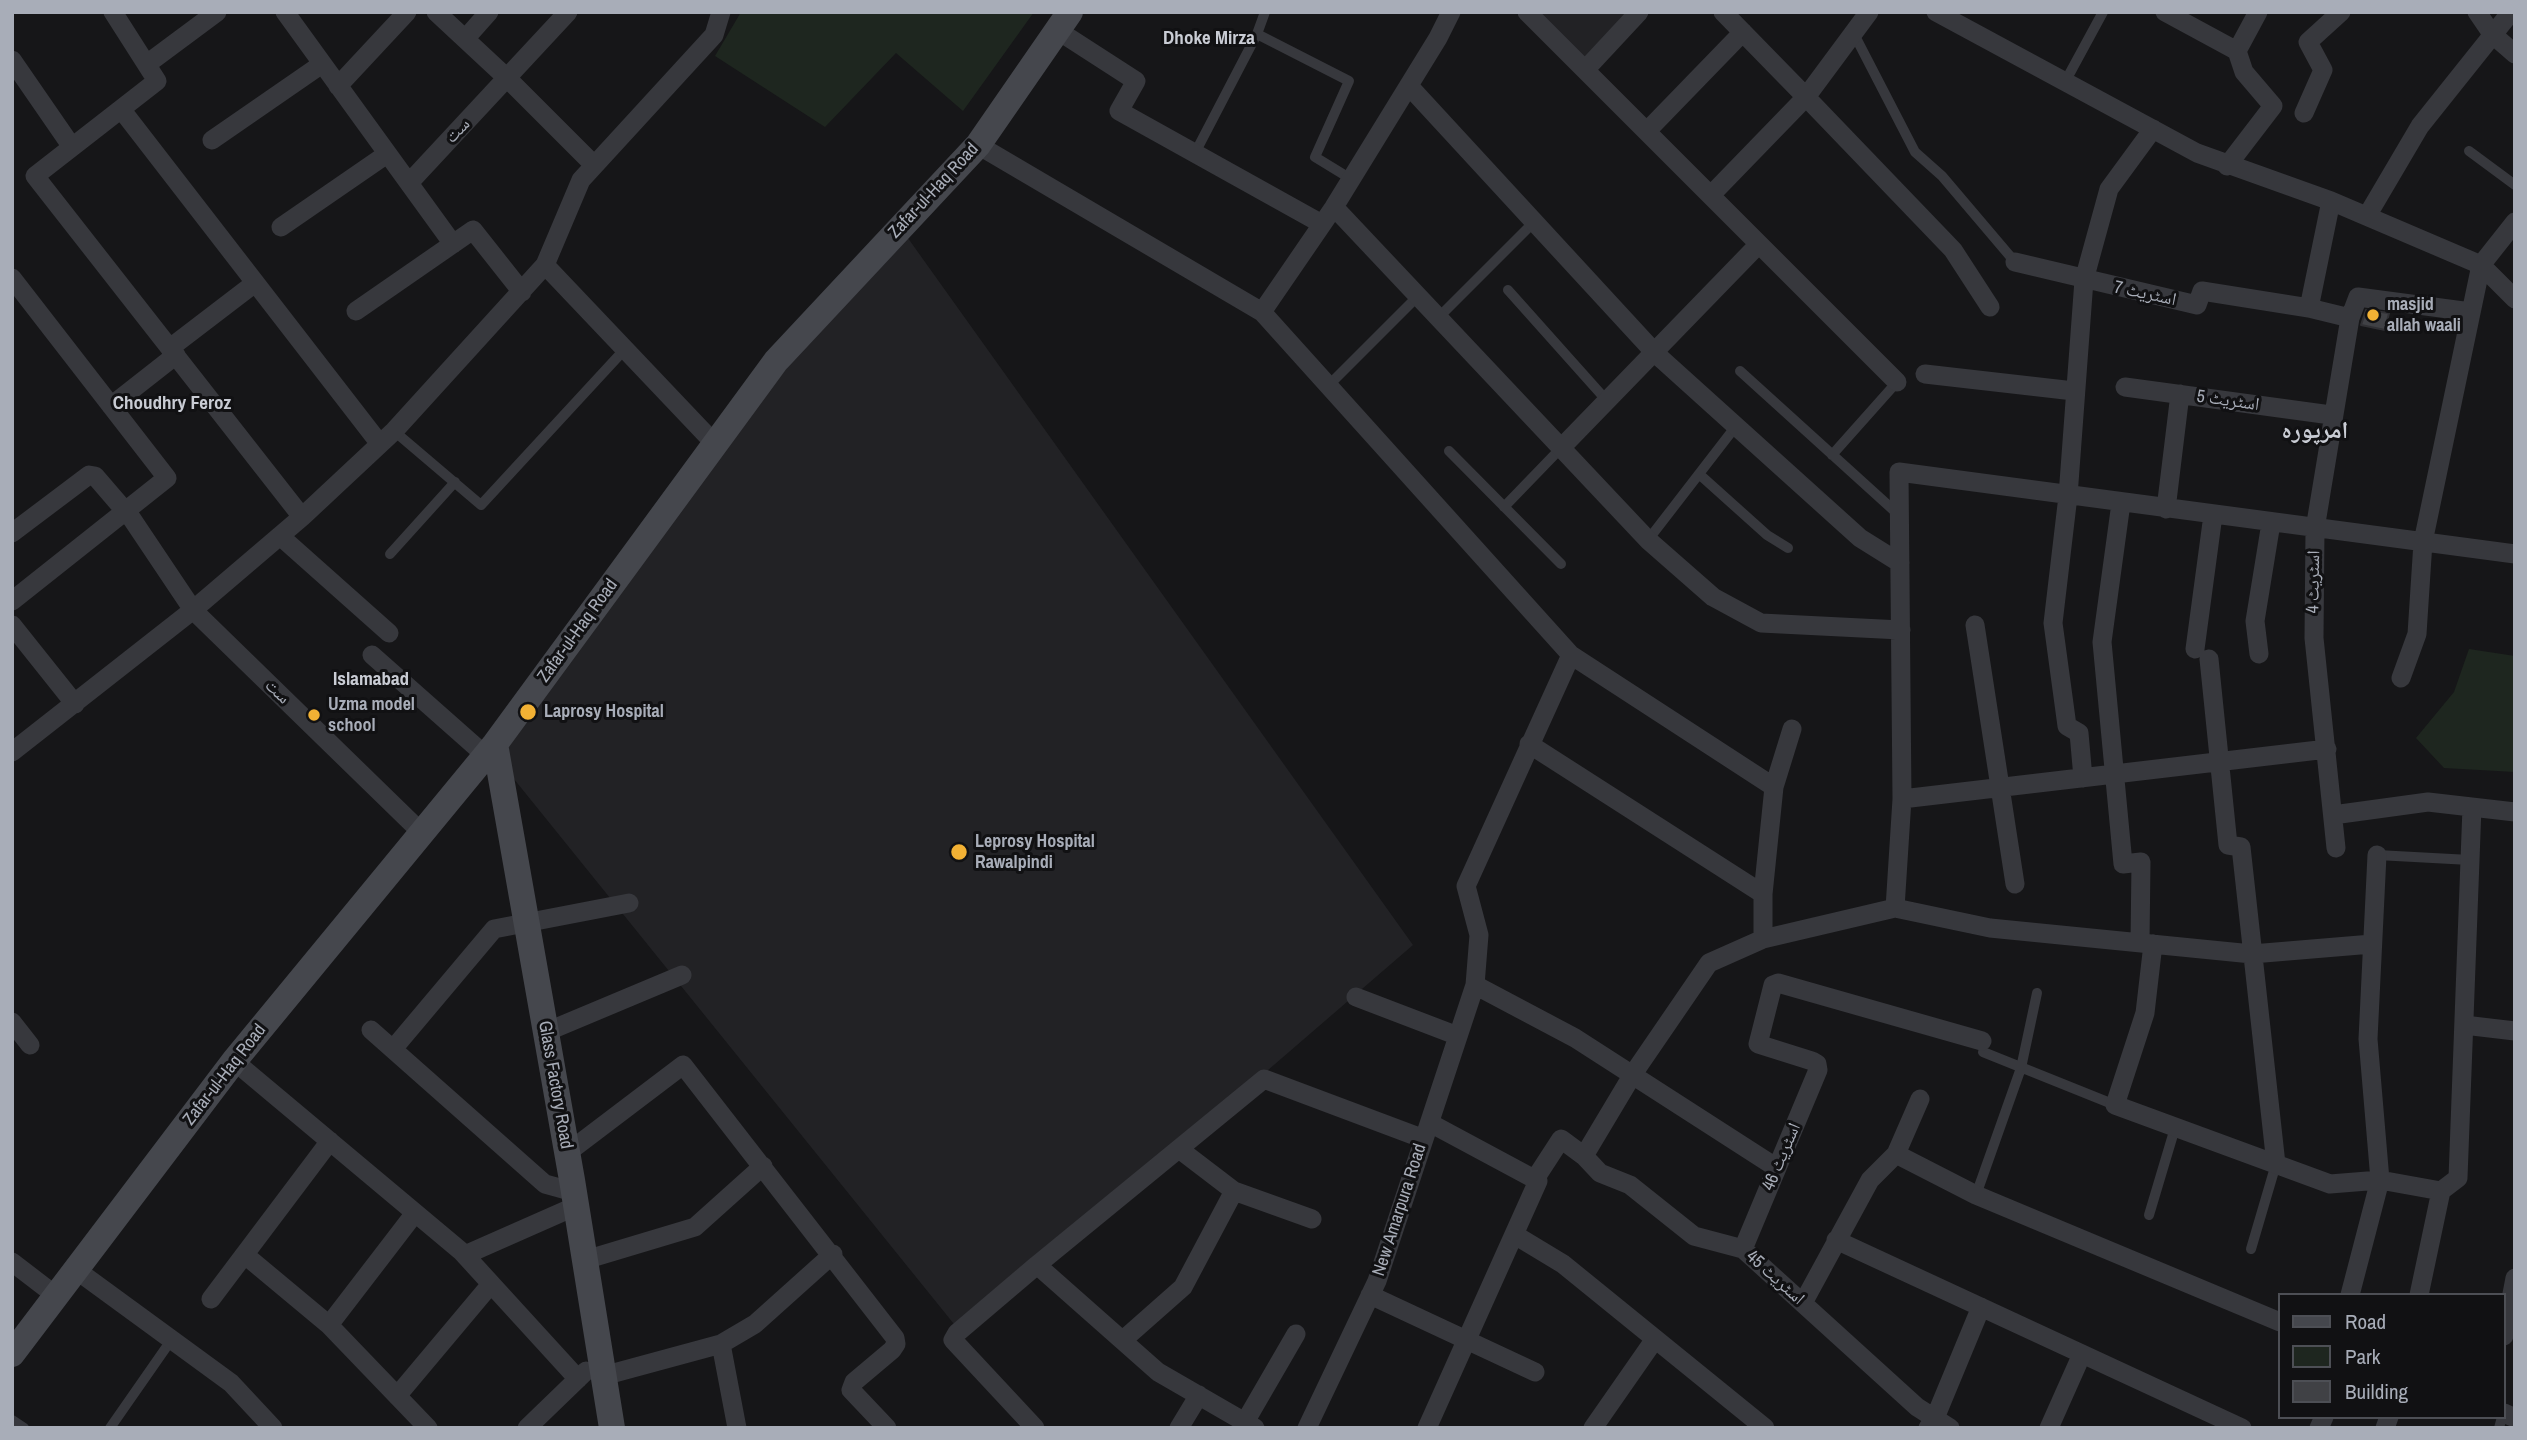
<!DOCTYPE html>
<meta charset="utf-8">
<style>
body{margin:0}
#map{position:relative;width:2527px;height:1440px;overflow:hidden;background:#161618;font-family:"Archivo Narrow",sans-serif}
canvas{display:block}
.frame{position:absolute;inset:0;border:14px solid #a8adb8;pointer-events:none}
.legend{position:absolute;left:2278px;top:1293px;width:228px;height:126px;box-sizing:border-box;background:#111113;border:2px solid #4d4f55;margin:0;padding:9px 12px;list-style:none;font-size:21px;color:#a8adb8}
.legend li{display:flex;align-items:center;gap:14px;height:35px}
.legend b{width:35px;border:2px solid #4d4f55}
</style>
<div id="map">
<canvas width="2527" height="1440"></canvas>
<div class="frame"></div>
<ul class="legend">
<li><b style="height:9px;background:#45474d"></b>Road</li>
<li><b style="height:19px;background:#1e261f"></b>Park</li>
<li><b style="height:19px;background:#404145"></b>Building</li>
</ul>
</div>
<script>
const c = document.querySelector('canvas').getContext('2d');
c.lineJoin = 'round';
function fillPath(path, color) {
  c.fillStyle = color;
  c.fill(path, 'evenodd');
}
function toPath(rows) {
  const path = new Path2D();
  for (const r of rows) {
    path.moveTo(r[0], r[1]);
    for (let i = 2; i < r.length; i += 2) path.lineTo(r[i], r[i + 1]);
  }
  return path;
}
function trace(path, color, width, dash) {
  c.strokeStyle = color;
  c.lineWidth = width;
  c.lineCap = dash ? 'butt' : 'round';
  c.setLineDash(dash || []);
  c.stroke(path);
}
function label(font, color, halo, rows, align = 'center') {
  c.font = font + ' "Archivo Narrow","Noto Naskh Arabic",sans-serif';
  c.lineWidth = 6;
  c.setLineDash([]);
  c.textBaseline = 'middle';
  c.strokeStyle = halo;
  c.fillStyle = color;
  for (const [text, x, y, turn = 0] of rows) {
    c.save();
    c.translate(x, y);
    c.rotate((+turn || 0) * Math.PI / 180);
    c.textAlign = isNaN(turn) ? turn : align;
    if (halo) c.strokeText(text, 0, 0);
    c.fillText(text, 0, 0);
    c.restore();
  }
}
const built = toPath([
 [1530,12,1636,12,1590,64],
 [900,227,1413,945,962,1334,497,758,602,599]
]);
const green = toPath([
 [741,12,1034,12,963,111,896,53,825,127,715,56],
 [2469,649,2515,656,2515,772,2444,768,2416,738,2454,692]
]);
const building = toPath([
 [2366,310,2389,313,2385,330,2361,325,2366,310]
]);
const lane = toPath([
 [1257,34,1349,81,1315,157,1351,179],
 [1854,34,1915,152,1942,176,2015,262],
 [2065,82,2103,12],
 [2469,151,2515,185],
 [1195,153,1257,34,1265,12],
 [1508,290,1608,402],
 [1438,318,1534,222],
 [1740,371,1900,516],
 [1330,384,1418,296],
 [394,431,481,505,625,349],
 [1449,451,1561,564],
 [1832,455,1897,382],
 [1699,474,1767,535,1788,548],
 [1504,507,1561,448],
 [1648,540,1736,426],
 [390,554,455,482],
 [2377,855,2470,860],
 [1983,1052,2115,1105],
 [1976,1195,2021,1068,2037,993],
 [2149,1215,2175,1128],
 [2251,1249,2276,1164],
 [12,1420,24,1428],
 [110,1428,172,1339],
 [2499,1428,2502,1417]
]);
const street = toPath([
 [113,12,157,81,35,176,302,517],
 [285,12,453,244],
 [436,12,508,79,593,164],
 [1527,12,1897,382],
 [1723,12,1806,97,1869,12],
 [1936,12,2197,153,2331,201,2481,265,2423,542,2417,634,2401,678],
 [2165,12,2237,51,2244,72,2273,106,2227,166],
 [2477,12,2492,34,2515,54],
 [1057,30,1136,81,1119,111,1322,224],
 [465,39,489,12],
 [2237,51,2258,12],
 [12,60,72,147],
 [147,64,217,12],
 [1585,70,1639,12],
 [338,86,407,12],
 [1409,86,1656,354,1860,538,1900,563],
 [121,109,380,444],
 [2304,113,2323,70,2308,42,2341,12],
 [1647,131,1743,32],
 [212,140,322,64],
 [978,145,1262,312,1334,207,1438,38,1451,12],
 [409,183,568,12],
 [1711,195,1806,97,1953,250,1990,307],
 [1334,207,1648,540,1713,597,1761,623,1901,630],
 [2367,216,2420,126,2511,12],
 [2515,222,2481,265,2515,299],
 [281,227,387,154],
 [2015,262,2197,305,2202,291,2309,308,2350,318],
 [545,265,715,444],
 [12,278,167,478,12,601],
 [2309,308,2331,201],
 [356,311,473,230,522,292],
 [1262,312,1571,655,1466,886,1479,935,1475,985,1377,1281,1307,1428],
 [170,348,255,283],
 [1925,374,2074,391],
 [2125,387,2331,415],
 [111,406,176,355],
 [1561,448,1759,244],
 [2121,503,2102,642,2123,864,2141,862,2140,942],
 [2166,509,2180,394],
 [12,533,89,475,95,476,132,519,193,610,422,833],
 [280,536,389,633],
 [12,625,75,704],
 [1975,625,2015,884],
 [2195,649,2213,515],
 [2259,654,2255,621,2271,523],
 [372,655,485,755],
 [1571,655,1774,787],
 [2209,659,2228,845,2241,847,2276,1164],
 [1529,744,1763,894],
 [12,752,193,610,302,517,394,431,545,265,581,180,714,35,721,12],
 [2083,778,2079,733,2067,726,2053,623,2068,496,2084,280,2109,189,2153,129],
 [1902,799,2327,749],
 [2333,815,2428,802,2515,812],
 [2336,848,2314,638,2315,529,2350,318,2358,297,2471,312],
 [1895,908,1902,799,1899,472,2515,554],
 [1763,939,1763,894,1774,787,1792,729],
 [2153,944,2145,1013,2115,1105,2330,1184,2380,1180,2441,1191],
 [1475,985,1575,1038,1777,1168],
 [1356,997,1458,1036],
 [12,1022,30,1045],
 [2464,1025,2515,1031],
 [371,1030,545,1184,574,1192],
 [546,1032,682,975],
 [393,1049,494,929,629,903],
 [234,1061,462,1252,578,1379],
 [1179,1149,1234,1191,1312,1219],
 [567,1153,683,1065,895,1338,896,1344,892,1350,854,1382,851,1390,887,1428],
 [1896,1154,1976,1195,2280,1322],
 [1584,1156,1600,1173,1630,1185,1694,1236,1743,1249,1917,1407,1950,1428],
 [1535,1179,1561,1139,1584,1156,1633,1074,1709,963,1763,939,1895,908,1990,928,2252,954,2372,944],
 [1515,1235,1563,1264,1765,1428],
 [1836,1240,2242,1428],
 [1743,1249,1818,1070,1817,1064,1812,1061,1758,1044,1773,985,1778,983,1982,1041],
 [245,1255,329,1325,428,1428],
 [465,1255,576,1206],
 [585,1260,695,1227,763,1166],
 [12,1262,55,1295],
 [75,1269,231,1383,273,1428],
 [1370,1295,1535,1372],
 [2350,1295,2380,1180,2368,1039,2377,855],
 [2419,1295,2441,1191,2458,1178,2472,807],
 [211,1299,330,1141],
 [1803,1303,1870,1180,1896,1154,1920,1099],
 [329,1325,415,1213],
 [2504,1336,2515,1278],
 [1123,1340,1183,1287,1234,1191],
 [721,1344,755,1324,833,1254],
 [603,1376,721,1344,737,1428],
 [397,1396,491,1284],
 [2504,1413,2515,1418],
 [1245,1422,1296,1334],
 [527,1428,586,1371],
 [1035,1428,953,1340,957,1333,1037,1265],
 [1179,1428,1199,1395],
 [1255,1428,1158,1372,1037,1265,1264,1079,1424,1139],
 [1427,1428,1538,1181,1430,1123],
 [1593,1428,1655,1339],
 [1928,1428,1935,1418,1981,1307],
 [2049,1428,2082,1354],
 [2319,1428,2324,1417],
 [2385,1428,2389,1417]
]);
const secondary = toPath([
 [495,744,572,1180,612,1428],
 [12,1354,234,1061,495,744,776,361,978,145,1070,12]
]);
const markers = [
 [2373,315,7,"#f2b134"],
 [528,712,9,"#f2b134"],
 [314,715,7,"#f2b134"],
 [959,852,9,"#f2b134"]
];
const streetNames = [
 ["ست",458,131,-46],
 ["Zafar-ul-Haq Road",934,191,-47],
 ["اسٹریٹ 7",2145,294,12],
 ["اسٹریٹ 5",2228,401,8],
 ["اسٹریٹ 4",2314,582,-89],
 ["Zafar-ul-Haq Road",578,631,-54],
 ["ست",277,692,44],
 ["Zafar-ul-Haq Road",225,1075,-52],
 ["Glass Factory Road",555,1085,80],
 ["اسٹریٹ 46",1782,1157,-67],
 ["New Amarpura Road",1400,1210,-72],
 ["اسٹریٹ 45",1775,1278,42]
];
const poiNames = [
 ["masjid",2387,305],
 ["allah waali",2387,326],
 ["Uzma model",328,705],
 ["school",328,726],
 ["Laprosy Hospital",544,712],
 ["Leprosy Hospital",975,842],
 ["Rawalpindi",975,863]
];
const neighbourhoodNames = [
 ["Dhoke Mirza",1209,39],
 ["Choudhry Feroz",172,404],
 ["Islamabad",371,680]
];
const districtNames = [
 ["امرپورہ",2315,432]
];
fillPath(built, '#222225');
fillPath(green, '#1e261f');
fillPath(building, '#404145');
trace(building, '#303034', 2);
trace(lane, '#37383d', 10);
trace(street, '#37383d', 19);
trace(secondary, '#45474d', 26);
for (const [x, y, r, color] of markers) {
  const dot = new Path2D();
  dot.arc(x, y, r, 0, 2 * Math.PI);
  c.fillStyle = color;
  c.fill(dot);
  trace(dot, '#111113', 2.5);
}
label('18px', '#a8adb8', '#111113', streetNames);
label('bold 18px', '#a8adb8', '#111113', poiNames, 'left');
label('bold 19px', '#c9ccd4', '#111113', neighbourhoodNames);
label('bold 24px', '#c9ccd4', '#111113', districtNames);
</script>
